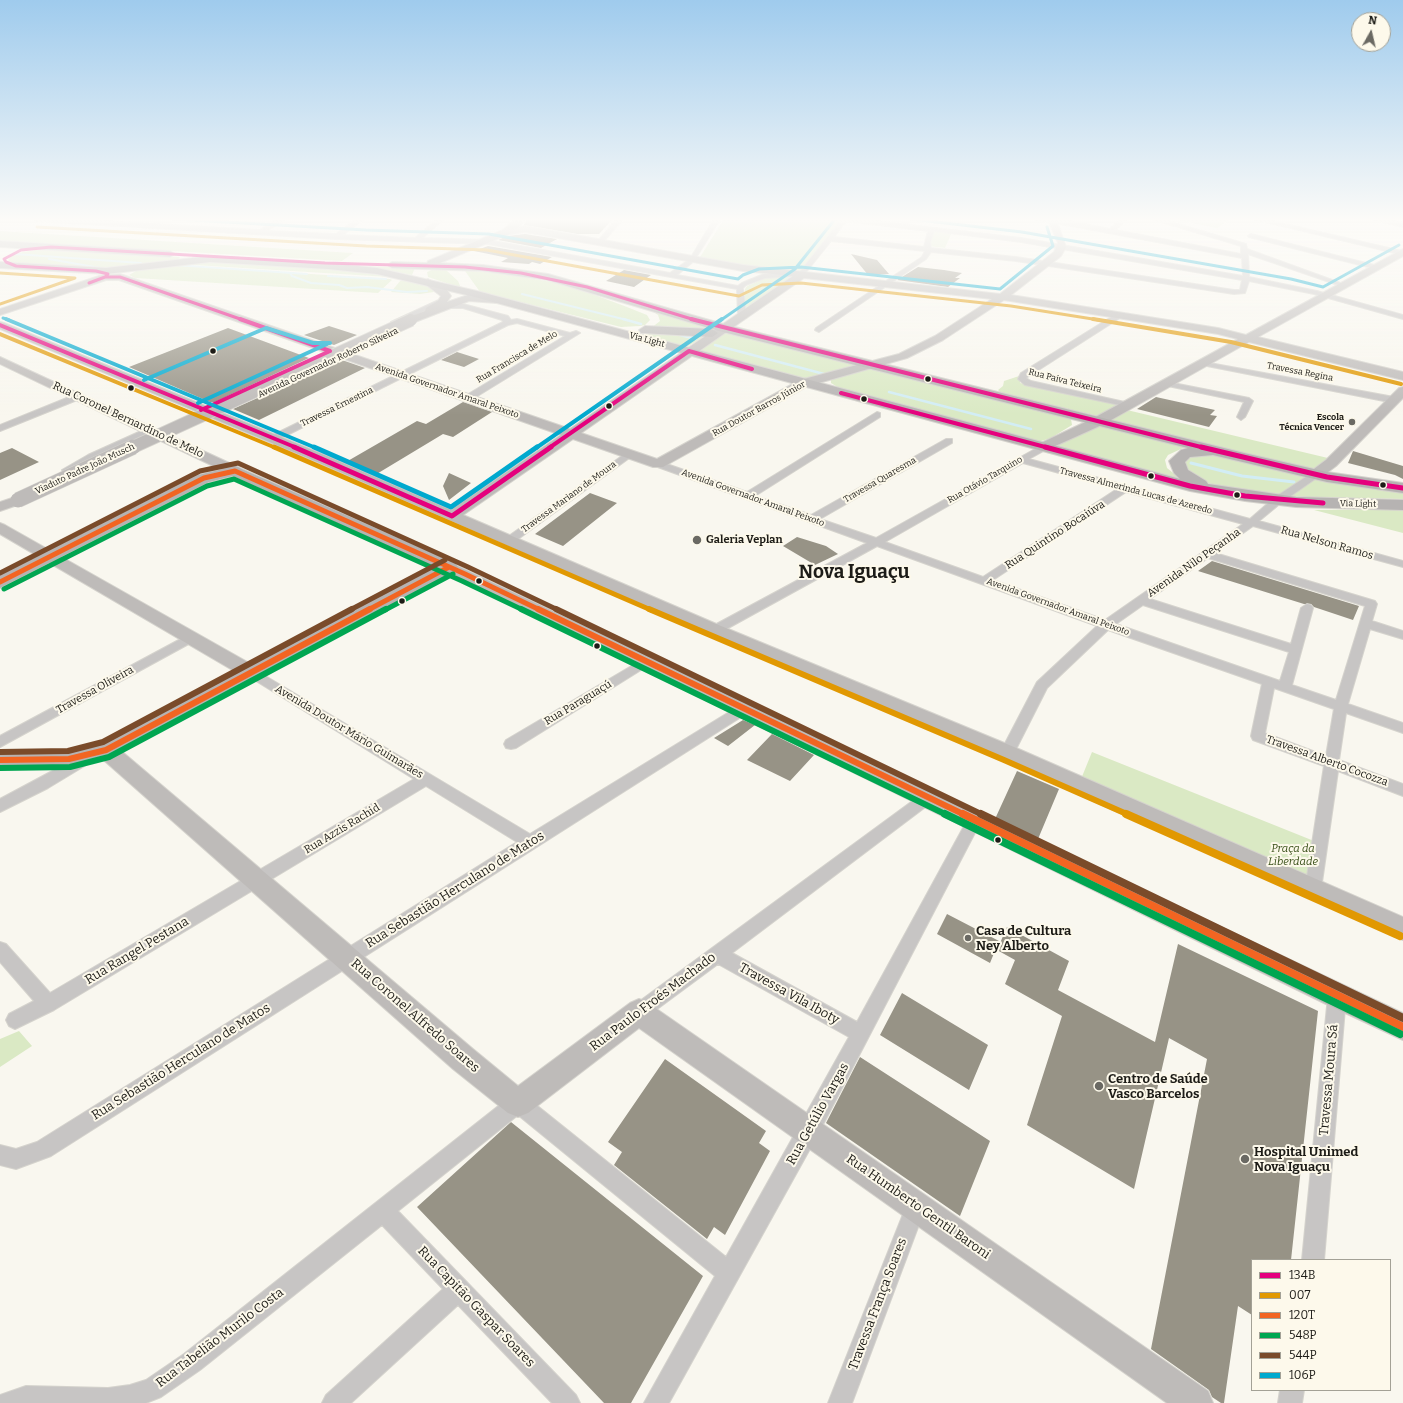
<!DOCTYPE html>
<meta charset="utf-8">
<style>
body{margin:0}
#map{position:relative;width:1403px;height:1403px;overflow:hidden;background:#f9f7ef;font-family:Bitter,serif}
canvas{display:block}
.legend{position:absolute;left:1251px;top:1259px;width:140px;height:132px;box-sizing:border-box;background:#fdf9eb;border:1px solid #a3a196;margin:0;padding:5px 7px;list-style:none;font-size:12px;color:#1d1c17}
.legend li{display:flex;align-items:center;gap:8px;height:20px}
.legend b{width:20px;border:1px solid #a3a196}
.north{position:absolute;left:1351px;top:12px;width:40px;height:40px;box-sizing:border-box;background:#fdf9eb;border:1px solid #a3a196;border-radius:50%;rotate:8deg;font-size:11px;font-weight:700;line-height:16px;text-align:center;color:#1d1c17}
.north::after{content:'';display:block;margin:auto;width:14px;height:18px;background:#6a6963;clip-path:polygon(50% 0,100% 100%,50% 72%,0 100%)}
</style>
<div id="map">
<canvas width="1403" height="1403"></canvas>
<ul class="legend">
<li><b style="height:5px;background:#e5007d"></b>134B</li>
<li><b style="height:5px;background:#e19802"></b>007</li>
<li><b style="height:5px;background:#f26522"></b>120T</li>
<li><b style="height:5px;background:#00a651"></b>548P</li>
<li><b style="height:5px;background:#7a4b2a"></b>544P</li>
<li><b style="height:5px;background:#00a9ce"></b>106P</li>
</ul>
<div class="north">N</div>
</div>
<script>
const c = document.querySelector('canvas').getContext('2d');
c.lineJoin = 'round';
function fillPath(path, color) {
  c.fillStyle = color;
  c.fill(path, 'evenodd');
}
function toPath(rows) {
  const path = new Path2D();
  for (const r of rows) {
    path.moveTo(r[0], r[1]);
    for (let i = 2; i < r.length; i += 2) path.lineTo(r[i], r[i + 1]);
  }
  return path;
}
function trace(path, color, width, dash) {
  c.strokeStyle = color;
  c.lineWidth = width;
  c.lineCap = dash ? 'butt' : 'round';
  c.setLineDash(dash || []);
  c.stroke(path);
}
function label(font, color, halo, rows, align = 'center') {
  c.font = font + ' Bitter,serif';
  c.lineWidth = 4;
  c.setLineDash([]);
  c.textBaseline = 'middle';
  c.strokeStyle = halo;
  c.fillStyle = color;
  for (const [text, x, y, turn = 0] of rows) {
    c.save();
    c.translate(x, y);
    c.rotate((+turn || 0) * Math.PI / 180);
    c.textAlign = isNaN(turn) ? turn : align;
    if (halo) c.strokeText(text, 0, 0);
    c.fillText(text, 0, 0);
    c.restore();
  }
}
const green = toPath([
 [724,219,842,219,803,271,745,266,700,257],
 [1174,219,1230,219,1217,228],
 [935,230,952,232,945,248,928,246],
 [0,231,353,253,342,261,0,241],
 [41,249,179,257,180,258,174,261,114,269,11,263,8,260,11,256,18,253],
 [208,260,364,272,389,277,178,264],
 [169,265,390,279,392,280,378,293,135,278,129,275,136,271],
 [366,266,415,268,412,275],
 [434,269,446,270,458,281,461,288,428,277,427,272],
 [467,270,504,274,552,282,587,292,627,307,647,315,650,320,645,325,640,326,621,327,500,297,480,292,465,271],
 [786,277,791,279,745,308,745,289,747,286,766,278],
 [407,278,431,288,434,292,420,294,391,292,400,281],
 [652,311,716,328,711,331,651,328,660,321,658,315],
 [726,330,862,364,805,379,698,350],
 [640,331,707,335,685,348,627,332],
 [868,369,877,369,1071,419,1072,425,1051,438,1041,441,1033,441,839,388,831,383,831,379],
 [1022,375,1020,383,1121,405,1102,417,1001,393,998,390,1003,386,1004,381],
 [1127,410,1244,438,1332,459,1316,470,1105,421],
 [1098,425,1190,447,1183,448,1168,455,1165,460,1167,468,1183,481,1051,446],
 [1208,454,1403,491,1403,499,1309,497,1265,494,1223,487,1204,482,1189,474,1183,459,1189,456],
 [1403,509,1403,533,1314,510],
 [1092,752,1319,843,1311,887,1079,784],
 [19,1031,32,1046,0,1067,0,1039]
]);
const streamFar2 = toPath([
 [15,254,141,263],
 [49,259,100,268],
 [175,265,307,274],
 [290,273,292,276,311,283,339,285,347,288,367,287,407,292,427,291],
 [328,276,386,279],
 [522,294,627,320]
]);
const streamFar1 = toPath([
 [623,319,641,324],
 [676,334,696,339],
 [715,345,824,374],
 [889,392,1031,429]
]);
const stream = toPath([
 [1191,463,1242,476,1294,482]
]);
const building = toPath([
 [527,219,613,219,599,234,578,234,524,225],
 [525,234,557,239,541,248,498,240,507,236],
 [488,246,552,257,540,264,532,262,529,264,501,262,508,258,474,251],
 [851,254,877,260,889,274,868,275],
 [918,267,944,270,962,273,955,278,960,278,948,287,897,280],
 [624,270,651,275,634,287,606,281],
 [329,326,357,335,334,345,304,335],
 [228,328,309,358,215,402,210,402,129,367],
 [457,352,479,359,464,367,441,360],
 [342,360,365,368,259,420,233,409],
 [1156,397,1215,410,1210,415,1217,416,1209,427,1137,409],
 [463,402,492,412,453,437,443,434,375,475,346,462,417,421,426,424],
 [12,448,39,462,0,480,0,453],
 [1353,451,1403,466,1403,479,1395,475,1348,463],
 [449,473,471,483,449,500,443,486],
 [590,493,617,503,563,546,535,534],
 [797,537,826,546,838,554,815,565,783,546],
 [1212,561,1359,606,1353,620,1314,607,1311,604,1304,604,1198,571],
 [743,720,755,725,728,746,714,738],
 [772,734,814,755,790,781,747,760],
 [1017,771,1059,789,1038,839,995,819],
 [947,914,999,941,990,963,937,934],
 [1007,927,1069,961,1058,990,1155,1042,1178,944,1318,1011,1291,1260,1252,1260,1252,1315,1238,1306,1224,1403,1221,1403,1212,1397,1209,1390,1151,1349,1207,1059,1169,1038,1134,1189,1027,1125,1062,1016,1005,984,1015,960,997,950],
 [902,993,988,1045,969,1090,880,1035],
 [860,1057,990,1141,960,1216,826,1123],
 [665,1059,766,1131,759,1143,770,1151,725,1235,714,1227,707,1239,614,1165,622,1152,608,1142],
 [511,1122,703,1276,631,1403,604,1403,417,1207]
]);
const street = toPath([
 [34,219,65,219,260,230,278,219,285,219,267,231,336,234,357,219,364,219,343,235,415,238,438,219,444,219,422,238,488,240,670,273,690,259,714,219,720,219,694,261,677,275,738,286,742,283,764,274,799,273,842,219,858,219,1021,238,1243,276,1242,258,1034,219,1068,221,1110,229,1121,219,1127,219,1115,230,1241,254,1241,246,1152,219,1161,219,1246,244,1247,249,1346,285,1341,286,1248,254,1249,277,1317,291,1403,315,1403,319,1314,294,1249,281,1245,293,1234,294,1016,261,931,252,926,259,819,332,815,330,816,328,922,257,925,251,831,241,803,276,765,278,746,285,743,288,746,315,742,317,738,315,737,289,488,244,336,239,37,221,34,219],
 [846,221,928,231,924,247,834,237,846,221],
 [934,231,1021,242,1242,280,1240,290,1234,290,1016,257,931,248,930,243,934,231],
 [617,219,623,219,602,243,598,243,598,241,617,219],
 [1253,219,1263,219,1402,251,1403,255,1253,219],
 [1372,219,1382,219,1403,223,1403,227,1372,219],
 [1251,234,1378,266,1379,267,1376,269,1249,237,1248,236,1251,234],
 [441,299,446,300,398,324,391,322,441,299],
 [463,304,508,316,511,320,517,319,570,333,576,331,580,333,471,400,465,400,465,396,565,336,517,323,508,325,275,441,269,441,269,437,503,322,502,320,463,308,447,308,443,306,447,304,463,304],
 [1116,314,1123,316,1026,378,1031,381,1129,403,1129,407,1025,385,1018,379,1021,373,1116,314],
 [1199,361,1394,397,1398,400,1394,403,1202,365,1198,363,1199,361],
 [1163,381,1249,398,1253,401,1245,417,1241,420,1237,417,1244,402,1163,385,1163,381],
 [79,393,83,396,82,398,0,431,0,425,79,393],
 [877,412,880,413,880,417,755,496,811,515,946,439,952,439,952,443,820,519,876,538,1044,444,1049,447,1047,449,1029,459,1250,519,1274,498,1312,473,1318,473,1320,475,1318,477,1282,502,1259,521,1403,561,1403,567,1253,526,1215,553,1375,601,1377,604,1372,621,1403,631,1403,639,1370,629,1348,704,1403,723,1403,733,1346,713,1339,760,1403,784,1403,796,1338,771,1321,889,1319,894,1313,896,1307,894,1305,889,1324,766,1253,740,1251,736,1262,684,1108,630,1047,688,1012,757,1007,758,1002,757,1000,753,1037,682,1097,626,877,546,719,633,711,633,709,630,711,627,867,543,655,466,655,462,661,462,747,492,877,412],
 [1023,463,1117,489,983,577,885,542,1023,463],
 [1126,492,1243,524,1105,620,993,580,1126,492],
 [1208,558,1365,606,1336,700,1292,685,1313,608,1311,605,1307,604,1301,608,1291,644,1150,599,1208,558],
 [1143,605,1289,652,1280,681,1116,624,1143,605],
 [1274,688,1334,709,1326,756,1265,733,1274,688],
 [150,427,153,428,153,432,70,472,64,472,62,470,88,455,150,427],
 [629,451,634,454,632,456,514,542,506,542,505,540,506,538,629,451],
 [190,634,194,635,196,638,194,641,0,747,0,736,190,634],
 [645,658,649,659,651,662,649,665,516,748,511,749,506,748,504,744,506,740,645,658],
 [252,668,530,834,739,706,744,704,749,706,751,709,749,712,51,1156,16,1169,0,1165,0,1145,16,1149,37,1142,517,842,426,786,54,1010,15,1029,9,1026,6,1020,9,1014,34,1001,0,962,0,942,6,944,50,993,414,779,248,676,246,673,248,670,252,668],
 [86,753,91,754,93,758,91,762,48,788,0,812,0,799,86,753],
 [927,792,932,794,934,798,932,802,732,953,857,1022,969,817,974,815,979,817,981,821,979,825,816,1138,669,1403,644,1403,715,1276,518,1115,398,1211,576,1395,580,1403,552,1403,458,1305,351,1403,322,1403,326,1395,443,1289,382,1225,200,1370,161,1397,146,1403,0,1403,0,1395,26,1386,108,1388,130,1385,146,1380,184,1354,511,1096,518,1093,525,1096,726,1257,849,1037,718,964,645,1018,639,1021,633,1018,630,1012,633,1006,922,794,927,792],
 [1337,987,1343,990,1346,996,1324,1260,1302,1260,1328,996,1331,990,1337,987],
 [916,1196,923,1199,926,1206,852,1403,828,1403,909,1199,916,1196],
 [1280,1390,1304,1390,1302,1403,1278,1403,1280,1390]
]);
const secondary = toPath([
 [1048,219,1056,219,1066,247,1061,256,1011,295,1218,328,1246,335,1403,249,1403,256,1258,337,1403,372,1403,380,1249,342,1104,424,1044,451,1039,450,1037,447,1039,444,1094,418,1238,339,1218,334,1004,300,943,340,907,358,808,386,663,467,653,467,573,439,463,515,721,626,1014,747,1403,917,1403,940,1000,759,709,634,317,462,0,329,0,322,4,323,327,456,451,510,561,435,119,280,106,280,0,315,0,309,102,275,120,274,570,429,793,276,743,271,525,232,506,235,503,234,503,230,525,226,743,265,1000,294,1054,252,1058,243,1048,219],
 [804,278,992,299,935,336,899,354,800,380,657,459,581,433,804,278],
 [428,279,447,290,451,296,447,302,468,295,496,297,501,300,496,303,469,301,415,322,407,322,406,320,407,318,425,311,426,308,438,301,441,296,425,284,423,282,428,279],
 [0,357,240,468,242,471,240,474,230,474,0,364,0,357],
 [1403,387,1403,398,1336,466,1320,478,1310,478,1308,475,1310,472,1326,460,1399,388,1403,387],
 [18,496,23,497,25,500,23,503,0,511,0,502,18,496],
 [0,523,5,525,258,668,261,673,258,678,252,680,246,678,0,534,0,523],
 [449,562,1403,1013,1403,1040,1328,1005,443,571,441,567,443,563,449,562],
 [106,742,113,744,473,1049,518,1086,630,1003,639,999,648,1003,1208,1391,1213,1403,1167,1403,639,1028,528,1113,518,1117,508,1113,453,1069,99,756,96,750,99,744,106,742]
]);
const primary = toPath([
 [515,219,525,219,520,226,509,234,440,263,483,265,548,274,727,325,1244,453,1327,472,1403,483,1403,493,1327,482,1213,455,1190,457,1185,462,1188,470,1206,481,1208,484,1296,497,1403,500,1403,510,1296,507,1245,501,1190,491,471,296,377,274,328,269,210,262,106,274,0,268,0,262,106,268,210,256,328,263,377,268,477,291,1180,479,1174,473,1169,461,1181,450,1188,448,719,331,547,280,483,271,392,268,387,265,392,262,427,263,428,261,503,230,515,219],
 [0,241,170,251,175,254,170,257,0,247,0,241],
 [645,326,712,329,718,333,712,337,641,333,639,330,645,326],
 [235,466,455,563,458,567,455,571,114,756,69,768,0,769,0,751,69,750,101,743,435,567,233,476,209,482,0,588,0,575,198,475,235,466]
]);
const secondaryBridgeFar1 = toPath([
 [131,448,411,320]
]);
const secondaryBridge = toPath([
 [18,500,133,447]
]);
const bus1Far2 = toPath([
 [105,277,108,274,96,271,16,266,6,262,4,259,21,250,51,247,325,263,465,267,521,273,587,287,695,320],
 [89,283,105,277,120,277,243,320]
]);
const bus1Far1 = toPath([
 [240,319,330,351],
 [691,319,1205,448],
 [0,325,297,448],
 [841,393,1049,448],
 [201,410,330,351],
 [549,448,689,351,752,369]
]);
const bus1 = toPath([
 [294,447,452,516,551,447],
 [1045,447,1190,486,1245,496,1323,503],
 [1201,447,1327,477,1403,488]
]);
const bus2Far4 = toPath([
 [37,227,366,246,487,250,739,296,762,285,801,283,1011,306,1099,320],
 [0,273,75,278,0,304]
]);
const bus2Far3 = toPath([
 [1093,319,1231,342,1401,384],
 [0,334,276,448]
]);
const bus2Far2 = toPath([
 [274,447,651,610]
]);
const bus2Far1 = toPath([
 [649,609,1004,760,1129,815]
]);
const bus2 = toPath([
 [1126,814,1400,936]
]);
const bus3Far2 = toPath([
 [0,582,204,478,235,471,465,574,540,610],
 [368,610,449,567]
]);
const bus3Far1 = toPath([
 [538,609,965,815],
 [0,760,69,759,106,750,370,609]
]);
const bus3 = toPath([
 [963,814,1403,1027]
]);
const bus4Far2 = toPath([
 [4,589,207,486,234,479,462,581,523,610],
 [385,610,453,574]
]);
const bus4Far1 = toPath([
 [521,609,947,815],
 [0,768,70,767,109,757,386,609]
]);
const bus4 = toPath([
 [945,814,1400,1034]
]);
const bus5Far2 = toPath([
 [0,573,200,471,238,463,468,567,558,610],
 [350,610,445,560]
]);
const bus5Far1 = toPath([
 [556,609,983,815],
 [0,752,68,751,103,742,352,609]
]);
const bus5 = toPath([
 [981,814,1403,1018]
]);
const bus6Far2 = toPath([
 [173,219,366,230,489,234,738,279,743,275,759,269,801,267,1000,289,1053,246,1047,227],
 [911,219,1022,232,1291,279,1323,287,1399,245],
 [3,318,9,320],
 [721,320,795,269,835,219]
]);
const bus6Far1 = toPath([
 [6,319,316,448],
 [144,380,266,328,313,343,330,343],
 [198,403,327,344],
 [536,448,722,319]
]);
const bus6 = toPath([
 [314,447,451,507,537,447]
]);
const markers = [
 [213,351,3.5,"#1d1c17"],
 [928,379,3.5,"#1d1c17"],
 [131,388,3.5,"#1d1c17"],
 [864,399,3.5,"#1d1c17"],
 [609,406,3.5,"#1d1c17"],
 [1352,422,4,"#6a6963"],
 [1151,476,3.5,"#1d1c17"],
 [1383,485,3.5,"#1d1c17"],
 [1237,495,3.5,"#1d1c17"],
 [697,540,5,"#6a6963"],
 [479,581,3.5,"#1d1c17"],
 [402,601,3.5,"#1d1c17"],
 [597,646,3.5,"#1d1c17"],
 [998,840,3.5,"#1d1c17"],
 [968,938,4,"#6a6963"],
 [1099,1086,5,"#6a6963"],
 [1245,1159,5,"#6a6963"]
];
const farStreetnames = [
 ["Via Light",647,340,15],
 ["Rua Francisca de Melo",517,357,-31],
 ["Avenida Governador Roberto Silveira",328,363,-25],
 ["Travessa Regina",1300,372,11],
 ["Rua Paiva Teixeira",1065,381,14],
 ["Avenida Governador Amaral Peixoto",447,391,19],
 ["Travessa Ernestina",337,407,-26],
 ["Rua Doutor Barros Júnior",759,409,-29],
 ["Viaduto Padre João Musch",85,469,-25],
 ["Travessa Quaresma",880,480,-30],
 ["Rua Otávio Tarquino",985,480,-30],
 ["Travessa Almerinda Lucas de Azeredo",1136,491,15],
 ["Travessa Mariano de Moura",569,497,-36],
 ["Avenida Governador Amaral Peixoto",753,498,20],
 ["Via Light",1358,504,1],
 ["Avenida Governador Amaral Peixoto",1058,607,20]
];
const farPoinames = [
 ["Escola",1344,417],
 ["Técnica Vencer",1344,427]
];
const streetNames = [
 ["Rua Coronel Bernardino de Melo",128,420,25],
 ["Rua Quintino Bocaiúva",1055,535,-33],
 ["Rua Nelson Ramos",1327,543,16],
 ["Avenida Nilo Peçanha",1194,563,-35],
 ["Travessa Oliveira",95,690,-29],
 ["Rua Paraguaçú",578,703,-31],
 ["Avenida Doutor Mário Guimarães",349,732,31],
 ["Travessa Alberto Cocozza",1327,761,20],
 ["Rua Azzis Rachid",342,829,-31]
];
const poiNames = [
 ["Galeria Veplan",706,540]
];
const parkNames = [
 ["Praça da",1293,849],
 ["Liberdade",1293,862]
];
const nearStreetnames = [
 ["Rua Sebastião Herculano de Matos",455,890,-32],
 ["Rua Rangel Pestana",137,951,-31],
 ["Travessa Vila Iboty",789,994,29],
 ["Rua Paulo Froés Machado",653,1002,-37],
 ["Rua Coronel Alfredo Soares",415,1016,41],
 ["Rua Sebastião Herculano de Matos",181,1062,-32],
 ["Travessa Moura Sá",1329,1080,-85],
 ["Rua Getúlio Vargas",818,1114,-61],
 ["Rua Humberto Gentil Baroni",918,1207,35],
 ["Travessa França Soares",878,1304,-69],
 ["Rua Capitão Gaspar Soares",476,1307,46],
 ["Rua Tabelião Murilo Costa",220,1338,-37]
];
const nearPoinames = [
 ["Casa de Cultura",976,931],
 ["Ney Alberto",976,946],
 ["Centro de Saúde",1108,1079],
 ["Vasco Barcelos",1108,1094],
 ["Hospital Unimed",1254,1152],
 ["Nova Iguaçu",1254,1167]
];
const townNames = [
 ["Nova Iguaçu",854,573]
];
fillPath(green, '#dae9c4');
trace(streamFar2, '#d2edf5', 2);
trace(streamFar1, '#d2edf5', 2.5);
trace(stream, '#d2edf5', 3);
fillPath(building, '#979386');
trace(street, '#d5d3cd', 2);
trace(secondary, '#d5d3cd', 2);
trace(primary, '#d5d3cd', 2);
fillPath(street, '#c7c5c4');
fillPath(secondary, '#bebbb9');
fillPath(primary, '#b6b3b2');
trace(secondaryBridgeFar1, '#d5d3cd', 14, []);
trace(secondaryBridge, '#d5d3cd', 16, []);
trace(secondaryBridgeFar1, '#bebbb9', 12);
trace(secondaryBridge, '#bebbb9', 15);
trace(bus1Far2, '#e5007d', 3);
trace(bus1Far1, '#e5007d', 4);
trace(bus1, '#e5007d', 5);
trace(bus2Far4, '#e19802', 3);
trace(bus2Far3, '#e19802', 4);
trace(bus2Far2, '#e19802', 5);
trace(bus2Far1, '#e19802', 6);
trace(bus2, '#e19802', 8);
trace(bus3Far2, '#f26522', 5);
trace(bus3Far1, '#f26522', 6);
trace(bus3, '#f26522', 8);
trace(bus4Far2, '#00a651', 5);
trace(bus4Far1, '#00a651', 6);
trace(bus4, '#00a651', 8);
trace(bus5Far2, '#7a4b2a', 5);
trace(bus5Far1, '#7a4b2a', 6);
trace(bus5, '#7a4b2a', 8);
trace(bus6Far2, '#00a9ce', 3);
trace(bus6Far1, '#00a9ce', 4);
trace(bus6, '#00a9ce', 5);
const sky = c.createLinearGradient(0, 0, 0, 415);
sky.addColorStop(0, '#9fcbed');
sky.addColorStop(0.53, '#fcfbf8');
sky.addColorStop(1, '#fcfbf800');
c.fillStyle = sky;
c.fillRect(0, 0, 1403, 415);
for (const [x, y, r, color] of markers) {
  const dot = new Path2D();
  dot.arc(x, y, r, 0, 2 * Math.PI);
  c.fillStyle = color;
  c.fill(dot);
  trace(dot, '#fdf9eb', 1.5);
}
label('9px', '#1d1c17', '#fdf9eb', farStreetnames);
label('bold 9px', '#1d1c17', '#fdf9eb', farPoinames, 'right');
label('11px', '#1d1c17', '#fdf9eb', streetNames);
label('bold 11px', '#1d1c17', '#fdf9eb', poiNames, 'left');
label('italic 11px', '#374e16', '#fdf9eb', parkNames);
label('13px', '#1d1c17', '#fdf9eb', nearStreetnames);
label('bold 13px', '#1d1c17', '#fdf9eb', nearPoinames, 'left');
label('bold 19px', '#1d1c17', '#fdf9eb', townNames);
</script>
